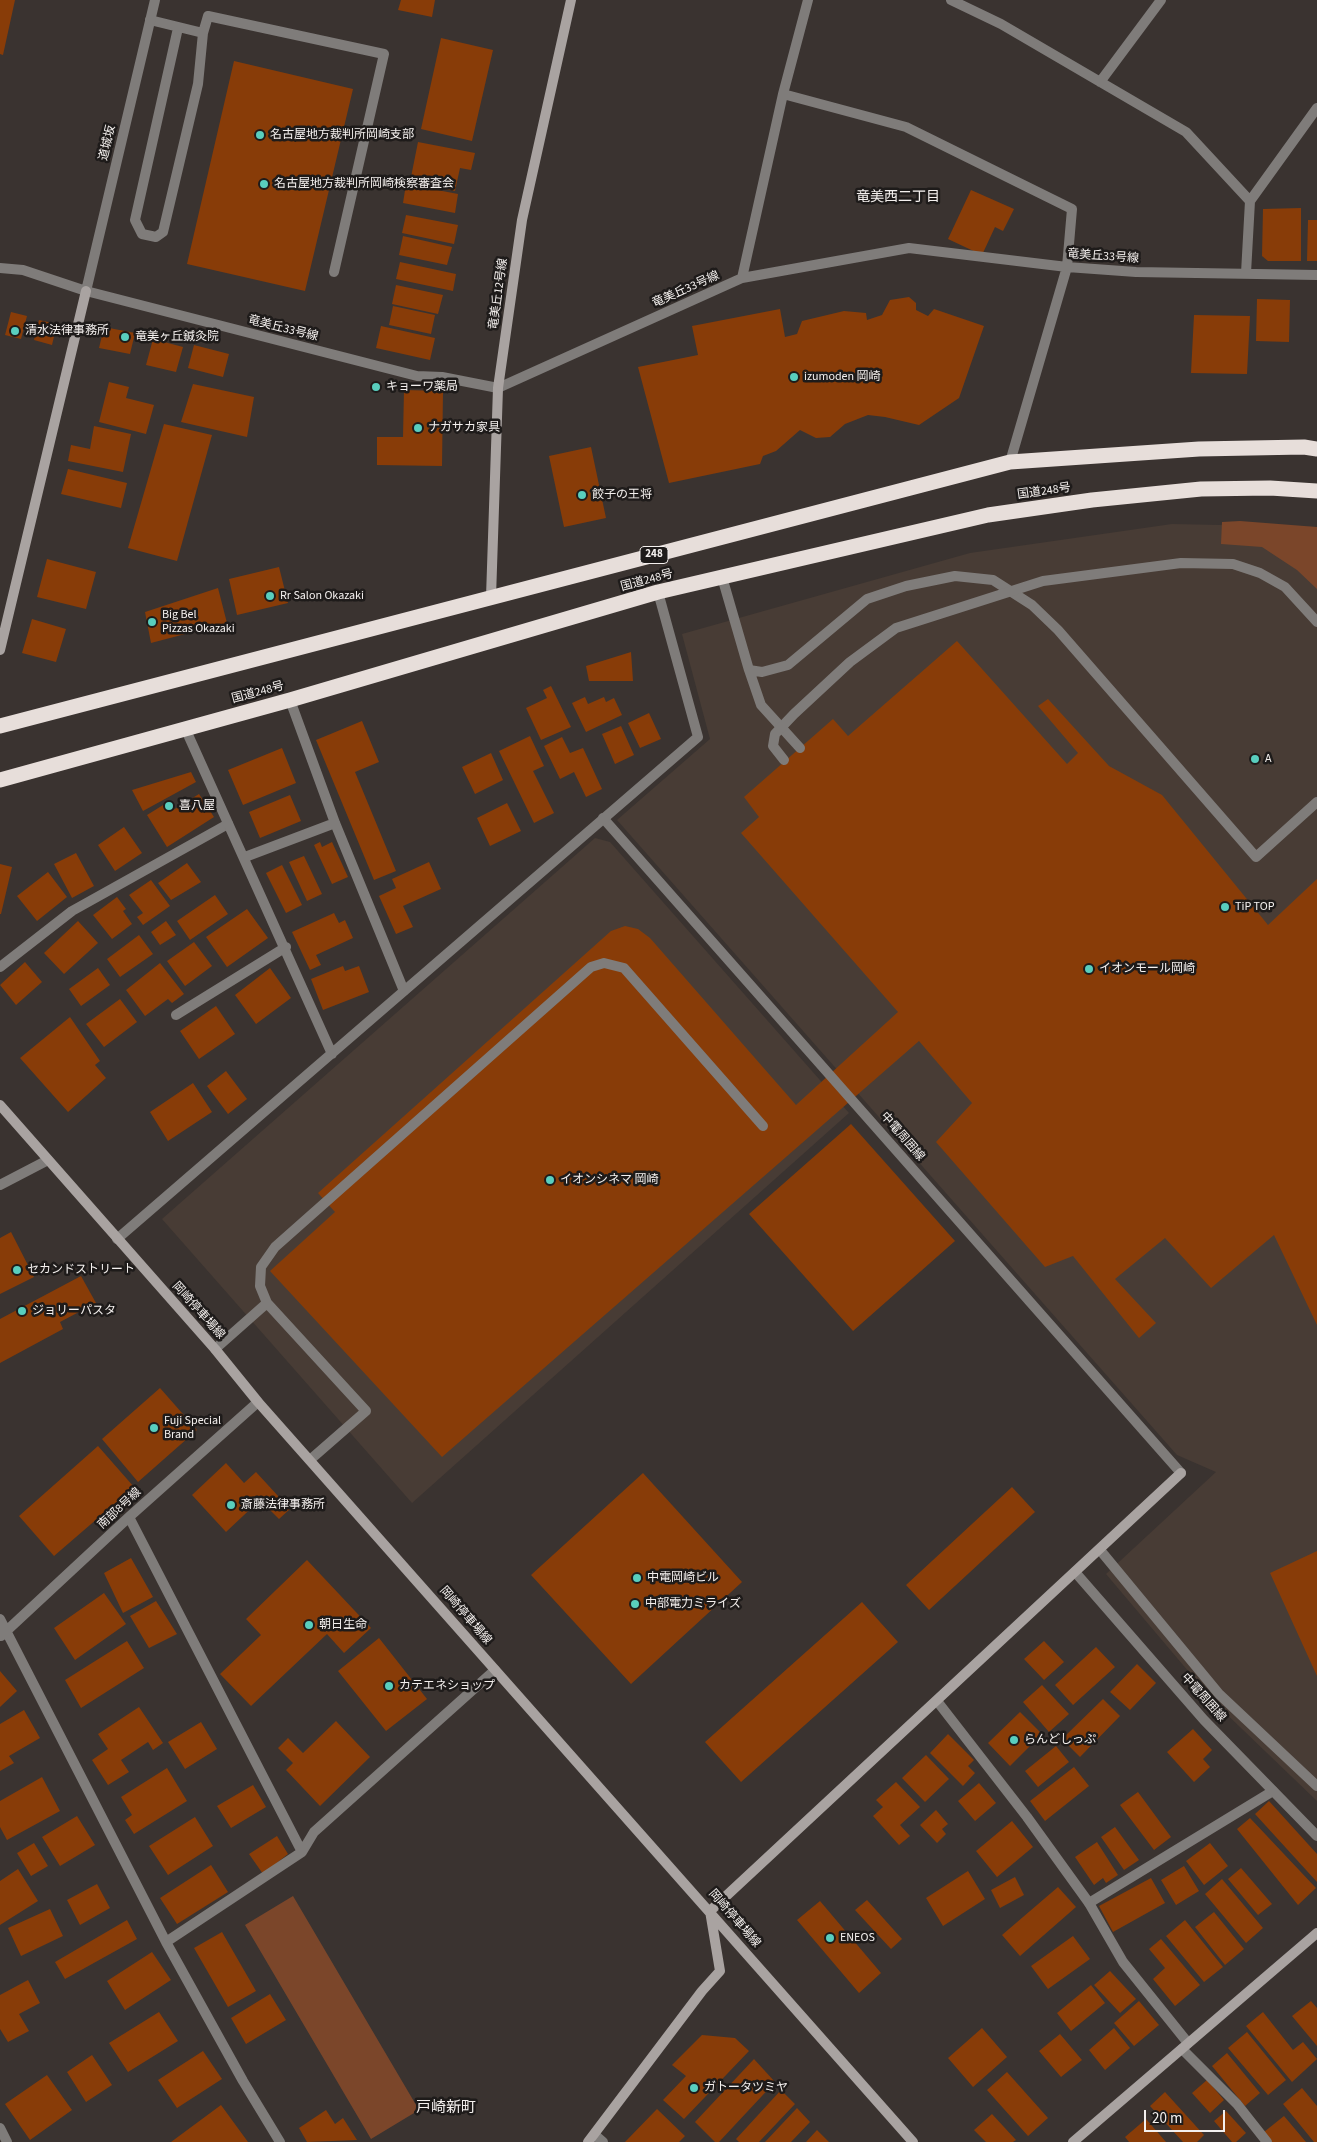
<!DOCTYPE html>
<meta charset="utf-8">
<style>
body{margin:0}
#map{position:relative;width:1317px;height:2142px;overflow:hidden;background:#3a3330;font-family:"Source Sans 3",sans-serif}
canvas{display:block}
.scale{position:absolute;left:1144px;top:2110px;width:81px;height:22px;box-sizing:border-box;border:2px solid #f4f0ee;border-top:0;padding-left:6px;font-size:15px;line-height:18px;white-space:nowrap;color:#f4f0ee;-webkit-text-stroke:4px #1e1b1a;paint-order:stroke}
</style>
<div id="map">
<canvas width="1317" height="2142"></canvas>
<div class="scale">20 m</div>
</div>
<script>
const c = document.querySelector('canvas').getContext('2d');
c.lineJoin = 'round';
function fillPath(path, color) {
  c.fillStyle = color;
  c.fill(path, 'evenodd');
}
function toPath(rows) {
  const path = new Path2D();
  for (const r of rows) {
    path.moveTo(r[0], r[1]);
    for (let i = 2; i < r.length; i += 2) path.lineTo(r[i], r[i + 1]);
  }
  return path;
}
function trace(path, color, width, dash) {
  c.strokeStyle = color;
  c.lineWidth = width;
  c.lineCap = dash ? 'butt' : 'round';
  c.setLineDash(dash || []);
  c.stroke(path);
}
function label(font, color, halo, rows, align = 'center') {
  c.font = font + ' "Source Sans 3","Noto Sans JP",sans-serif';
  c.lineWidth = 5;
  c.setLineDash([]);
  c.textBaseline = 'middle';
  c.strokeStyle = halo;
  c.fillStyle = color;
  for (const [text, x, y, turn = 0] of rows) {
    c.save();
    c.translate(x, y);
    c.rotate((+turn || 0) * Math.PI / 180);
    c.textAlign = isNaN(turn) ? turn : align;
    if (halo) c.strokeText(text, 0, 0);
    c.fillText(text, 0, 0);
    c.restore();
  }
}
const built = toPath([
 [1172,524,1317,527,1317,1801,1216,1704,1106,1574,1216,1472,1177,1455,617,820,710,739,682,634,970,553],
 [595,838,610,842,849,1113,412,1503,162,1219]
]);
const green = toPath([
 [1240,521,1317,527,1317,589,1297,570,1262,547,1221,544,1222,522],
 [293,1896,419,2110,371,2139,245,1925]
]);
const building = toPath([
 [0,0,15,0,3,55,0,54],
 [401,0,435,0,432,17,398,10],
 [441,38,493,50,472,141,421,129],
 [234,61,353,89,305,291,187,264],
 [418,142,475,153,471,170,460,168,455,191,410,182],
 [406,184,458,194,455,213,403,203],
 [971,190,1014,209,1003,231,995,227,982,255,948,239],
 [1301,208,1301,261,1268,261,1262,256,1263,209],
 [406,215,458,225,454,244,402,233],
 [1308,220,1317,220,1317,261,1307,261],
 [403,236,452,247,447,265,399,255],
 [400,262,456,274,453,291,396,279],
 [396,285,443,295,438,314,392,304],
 [909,297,916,303,916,310,928,316,934,309,984,326,959,398,919,425,885,417,868,415,845,424,830,437,816,438,800,430,776,451,763,456,760,464,669,483,638,367,698,355,692,326,780,309,785,337,797,334,802,321,844,311,866,313,867,320,882,315,890,300],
 [1257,299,1290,300,1289,342,1256,341],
 [393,306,435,315,431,334,389,325],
 [11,312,27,316,21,339,5,335],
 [1194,315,1250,316,1247,374,1191,373],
 [39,320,57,324,52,345,34,340],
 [381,326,435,338,430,360,376,348],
 [104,327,135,333,130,354,99,348],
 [153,339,183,347,176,372,146,365],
 [194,345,229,354,223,377,188,368],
 [109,382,129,387,126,398,154,405,146,434,99,422],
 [193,384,254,397,247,437,181,422],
 [404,390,443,391,442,466,377,465,377,437,403,437],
 [164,424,212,435,177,561,128,548],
 [94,426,131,434,123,472,68,461,71,445,90,449],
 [591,447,606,518,564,527,549,456],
 [68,469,127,483,121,508,61,494],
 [47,559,96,572,86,609,37,597],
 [279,567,288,603,237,615,229,579],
 [218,588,227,623,151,643,145,612],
 [32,619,66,629,56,662,22,653],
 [957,641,1067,764,1078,753,1038,706,1048,699,1109,766,1162,795,1268,925,1317,879,1317,1325,1274,1235,1211,1288,1165,1238,1115,1279,1156,1323,1139,1338,1073,1256,1045,1267,936,1142,972,1103,919,1041,442,1457,270,1271,335,1212,318,1193,611,931,625,926,638,929,650,938,796,1105,898,1012,741,833,759,817,744,797,833,719,848,736],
 [631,652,633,681,589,681,586,666],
 [551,686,571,727,541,740,526,708,547,698,543,690],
 [585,697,588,704,604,697,606,702,614,698,622,715,586,732,572,703],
 [649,713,661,739,640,748,628,723],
 [362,721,379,762,355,772,396,871,374,880,316,740],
 [621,726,634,755,615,764,602,734],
 [530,736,544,766,533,771,554,813,534,823,499,751],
 [562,737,570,753,583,748,602,789,586,797,574,772,560,779,544,746],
 [282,748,296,783,243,805,228,770],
 [491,753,503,780,475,794,462,767],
 [191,772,196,782,143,811,132,790],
 [199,794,214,817,167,847,147,815,168,802,173,810],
 [290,795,301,821,260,838,249,812],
 [507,803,521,831,490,846,477,818],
 [124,827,142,853,115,871,98,845],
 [320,842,322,847,332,842,348,877,332,884,314,845],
 [76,853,94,886,72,898,54,864],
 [304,856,322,894,307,901,289,862],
 [429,862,441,889,403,906,413,927,396,934,379,896,396,888,392,879],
 [187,863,201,882,171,900,158,883],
 [0,864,12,867,1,914,0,914],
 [282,865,302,905,286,913,266,873],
 [48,872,67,897,37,921,17,896],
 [151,880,170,906,143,925,137,917,143,913,129,895],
 [215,895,228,914,190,940,177,921],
 [117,897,126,909,123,911,132,924,112,939,93,915],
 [247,909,268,938,227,967,206,937],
 [334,913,339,923,345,920,353,938,316,955,321,965,310,970,292,932],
 [78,921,98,943,64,974,44,953],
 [166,921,176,935,160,945,151,932],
 [139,935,153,954,120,977,107,959],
 [194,942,212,966,185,986,167,961],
 [25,962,42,982,16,1005,0,985],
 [160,963,184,994,172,1003,168,999,145,1016,126,990],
 [343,966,345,971,359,966,369,992,323,1010,311,979],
 [98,968,110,985,81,1006,69,989],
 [270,968,291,998,256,1024,235,995],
 [120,999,137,1022,104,1047,86,1024],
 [216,1006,235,1034,199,1059,180,1031],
 [70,1017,100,1061,95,1065,106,1078,68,1112,20,1058],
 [226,1071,247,1099,228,1114,207,1086],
 [193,1083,212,1112,168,1141,150,1112],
 [851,1124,955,1241,853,1331,749,1214],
 [11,1232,34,1277,0,1294,0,1238],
 [81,1276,96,1303,60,1322,63,1329,0,1363,0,1319],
 [160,1388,197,1430,138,1482,102,1439],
 [98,1446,134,1487,54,1556,19,1516],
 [226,1463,244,1483,256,1472,290,1509,279,1519,260,1500,226,1532,192,1495],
 [643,1473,742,1582,631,1684,531,1575],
 [1012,1487,1035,1512,929,1610,906,1585],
 [1317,1551,1317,1676,1270,1573],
 [131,1558,153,1597,123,1613,104,1573],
 [307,1560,371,1628,344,1653,327,1634,251,1706,220,1674,261,1635,246,1619],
 [104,1593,126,1624,75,1660,54,1628],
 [156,1601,177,1634,149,1648,130,1616],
 [862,1602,898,1642,741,1782,705,1742],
 [379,1638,427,1699,386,1731,338,1671],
 [127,1641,144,1668,81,1708,65,1680],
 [1044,1641,1064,1662,1044,1680,1024,1659],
 [1096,1647,1115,1667,1073,1705,1055,1685],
 [1137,1664,1156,1683,1130,1710,1110,1692],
 [0,1671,17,1691,0,1707],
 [1042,1685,1069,1714,1049,1732,1023,1702],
 [1103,1699,1120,1716,1080,1757,1062,1739],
 [139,1707,163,1743,153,1750,148,1742,121,1760,129,1772,108,1785,92,1760,108,1749,98,1734],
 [24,1710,40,1738,9,1756,14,1763,0,1771,0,1724],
 [1020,1712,1042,1734,1010,1766,988,1743],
 [336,1721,370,1757,320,1806,286,1770,293,1763,278,1748,288,1738,303,1753],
 [201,1722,217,1749,185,1769,168,1742],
 [1193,1729,1212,1750,1203,1759,1210,1767,1194,1782,1167,1752],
 [948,1734,974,1760,968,1766,975,1773,963,1786,930,1753],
 [1056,1746,1069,1762,1038,1787,1025,1771],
 [926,1755,949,1779,925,1802,902,1778],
 [1074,1767,1089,1786,1045,1821,1030,1801],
 [167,1768,187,1801,134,1834,125,1820,132,1815,121,1797],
 [42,1777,60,1811,7,1840,0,1827,0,1801],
 [896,1782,920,1807,900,1825,910,1836,899,1845,873,1816,883,1807,876,1800],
 [979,1783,996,1803,975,1821,958,1801],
 [253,1785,266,1807,231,1828,217,1806],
 [1138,1792,1171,1837,1154,1850,1120,1805],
 [1269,1801,1317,1854,1317,1882,1255,1814],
 [936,1810,948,1824,942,1829,946,1834,937,1843,920,1825],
 [77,1816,95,1845,60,1866,42,1837],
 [195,1817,213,1846,168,1875,149,1846],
 [1250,1818,1316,1888,1298,1905,1237,1829],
 [1012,1821,1033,1847,997,1877,976,1851],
 [1115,1827,1139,1860,1124,1870,1101,1837],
 [277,1836,288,1854,263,1874,249,1854],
 [1097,1842,1118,1875,1106,1883,1103,1878,1094,1885,1075,1857],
 [34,1843,48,1866,31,1876,17,1853],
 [1210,1843,1228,1866,1204,1885,1186,1861],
 [211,1865,228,1892,177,1924,160,1898],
 [1184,1866,1199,1891,1176,1905,1161,1880],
 [1241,1868,1272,1904,1258,1915,1228,1879],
 [18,1869,38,1901,0,1925,0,1881],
 [968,1871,985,1899,943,1926,926,1898],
 [1015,1877,1024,1895,1000,1908,991,1890],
 [1151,1878,1165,1903,1113,1932,1099,1906],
 [1222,1879,1263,1928,1246,1943,1205,1894],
 [97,1884,110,1908,80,1925,67,1900],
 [1058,1887,1076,1907,1020,1956,1002,1935],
 [867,1900,902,1939,891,1949,855,1910],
 [820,1901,881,1973,859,1993,797,1920],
 [50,1909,63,1936,21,1956,8,1928],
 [1214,1912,1244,1949,1225,1965,1195,1927],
 [127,1920,137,1939,65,1979,55,1962],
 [1185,1920,1223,1967,1204,1982,1166,1936],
 [222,1932,256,1991,228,2007,194,1948],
 [1073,1936,1090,1959,1048,1989,1031,1966],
 [1161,1939,1200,1985,1175,2006,1153,1979,1165,1968,1149,1949],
 [152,1952,171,1980,125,2010,107,1981],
 [1110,1971,1136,1999,1120,2013,1094,1985],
 [28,1980,40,2003,19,2014,29,2031,8,2042,0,2029,0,1995],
 [1091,1985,1105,2003,1071,2031,1057,2013],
 [270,1994,286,2020,246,2044,231,2018],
 [1139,2001,1159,2025,1134,2046,1114,2023],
 [1311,2001,1317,2008,1317,2046,1292,2016],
 [159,2012,178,2041,128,2072,109,2043],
 [1263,2012,1293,2050,1303,2042,1317,2059,1292,2082,1246,2026],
 [982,2028,1007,2057,973,2087,948,2058],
 [1114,2028,1130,2048,1105,2070,1089,2050],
 [1247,2032,1286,2080,1268,2095,1228,2048],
 [1060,2034,1082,2060,1061,2077,1039,2051],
 [702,2035,735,2038,749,2051,684,2119,663,2100,686,2076,672,2065],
 [203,2051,222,2079,177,2108,158,2080],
 [1227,2053,1260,2093,1245,2106,1212,2066],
 [92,2055,112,2085,86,2102,67,2072],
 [754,2059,775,2082,719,2142,715,2142,695,2122],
 [1007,2072,1048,2118,1028,2136,987,2090],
 [47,2075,72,2110,30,2140,5,2104],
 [1207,2080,1224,2100,1210,2113,1192,2093],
 [1302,2088,1317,2106,1317,2142,1314,2142,1283,2104],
 [781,2090,795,2104,759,2142,739,2142,736,2139],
 [1165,2092,1204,2135,1197,2142,1183,2142,1150,2106],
 [221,2105,248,2142,171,2142],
 [797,2108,810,2122,791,2142,765,2142],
 [657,2109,685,2136,679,2142,625,2142],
 [326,2110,335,2124,343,2118,357,2140,307,2142,299,2128],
 [1226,2111,1246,2133,1236,2142,1232,2142,1214,2121],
 [992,2114,1016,2140,1013,2142,986,2142,974,2130],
 [1284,2116,1306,2142,1272,2142,1264,2132],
 [1146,2119,1166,2142,1129,2142,1125,2137],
 [817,2130,829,2142,806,2142]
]);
const lane = toPath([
 [150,20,203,33,208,16,384,54,334,272],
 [178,28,135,220,142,234,156,237,163,232,198,84,203,33],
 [722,577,749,670,762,672,788,665,867,599,906,586,955,576,993,580,1032,605,1058,630,1256,857,1317,802],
 [749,670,761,705,800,748],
 [603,818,1181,1473],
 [0,967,72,911,228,824],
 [267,1303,366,1411,311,1459],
 [215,1349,267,1303,260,1286,261,1267,275,1247,591,967,604,963,624,968,763,1126],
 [1100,1550,1219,1694,1317,1786],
 [1089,1903,1273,1791],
 [1182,2049,1237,2104,1267,2142]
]);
const street = toPath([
 [951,0,1001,24,1186,132,1250,201,1246,273],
 [1100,82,1161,0],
 [783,94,906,127,1072,209,1067,267,1010,462],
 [1250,201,1317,108],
 [0,268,23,270,86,291,417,376,442,377,498,388,742,278,909,248,1067,267,1136,272,1317,275],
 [742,278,783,94,808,0],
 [86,291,155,0],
 [290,700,335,823,404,991],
 [185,728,332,1054],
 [245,857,335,823],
 [176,1015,286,947],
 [0,1185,48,1160],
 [117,1239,698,737,658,592],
 [129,1517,302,1852,314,1832,495,1670],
 [1075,1572,1204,1720,1317,1836],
 [0,1619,166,1942,243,2081,280,2142],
 [1,1636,129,1517,258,1402],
 [937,1701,1027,1817,1089,1903,1123,1962,1188,2043],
 [166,1942,302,1852],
 [0,2128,7,2142],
 [595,2135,603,2142]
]);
const secondary = toPath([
 [491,597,498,388,522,220,571,0],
 [0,650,86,291],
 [0,1105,215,1349,258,1402,913,2142],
 [588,2142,702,1991,720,1971,710,1911,1181,1473],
 [1073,2142,1317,1933]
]);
const highway = toPath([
 [0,726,1010,462,1199,449,1304,447,1317,449],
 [0,780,290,700,658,592,988,515,1092,500,1201,489,1270,488,1317,491]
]);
const laneBridge = toPath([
 [784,760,773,746,775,734,794,714,850,662,896,628,1043,581,1181,563,1233,564,1260,573,1285,587,1317,622]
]);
const markers = [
 [260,135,5,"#59cebe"],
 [264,184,5,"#59cebe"],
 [15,331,5,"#59cebe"],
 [125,337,5,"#59cebe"],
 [794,377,5,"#59cebe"],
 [376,387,5,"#59cebe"],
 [418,428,5,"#59cebe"],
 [582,495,5,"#59cebe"],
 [270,596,5,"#59cebe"],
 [152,622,5,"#59cebe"],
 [1255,759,5,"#59cebe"],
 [169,806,5,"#59cebe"],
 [1225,907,5,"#59cebe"],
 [1089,969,5,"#59cebe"],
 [550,1180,5,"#59cebe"],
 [17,1270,5,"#59cebe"],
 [22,1311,5,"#59cebe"],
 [154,1428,5,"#59cebe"],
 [231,1505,5,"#59cebe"],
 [637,1578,5,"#59cebe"],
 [635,1604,5,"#59cebe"],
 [309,1625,5,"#59cebe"],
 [389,1686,5,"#59cebe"],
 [1014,1740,5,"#59cebe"],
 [830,1938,5,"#59cebe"],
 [694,2088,5,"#59cebe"]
];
const shields = [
 [654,555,28]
];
const shieldNames = [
 ["248",654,555]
];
const poiNames = [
 ["名古屋地方裁判所岡崎支部",270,135],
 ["名古屋地方裁判所岡崎検察審査会",274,184],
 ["清水法律事務所",25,331],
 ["竜美ヶ丘鍼灸院",135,337],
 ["izumoden 岡崎",804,377],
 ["キョーワ薬局",386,387],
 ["ナガサカ家具",428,428],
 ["餃子の王将",592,495],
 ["Rr Salon Okazaki",280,596],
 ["Big Bel",162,615],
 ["Pizzas Okazaki",162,629],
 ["A",1265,759],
 ["喜八屋",179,806],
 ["TiP TOP",1235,907],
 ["イオンモール岡崎",1099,969],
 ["イオンシネマ 岡崎",560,1180],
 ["セカンドストリート",27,1270],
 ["ジョリーパスタ",32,1311],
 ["Fuji Special",164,1421],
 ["Brand",164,1435],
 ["斎藤法律事務所",241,1505],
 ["中電岡崎ビル",647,1578],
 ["中部電力ミライズ",645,1604],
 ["朝日生命",319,1625],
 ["カテエネショップ",399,1686],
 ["らんどしっぷ",1024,1740],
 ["ENEOS",840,1938],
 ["ガトータツミヤ",704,2088]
];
const streetNames = [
 ["道城坂",108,143,-77],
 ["竜美丘33号線",1103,257,4],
 ["竜美丘33号線",686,290,-24],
 ["竜美丘12号線",499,294,-82],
 ["竜美丘33号線",283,329,14],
 ["国道248号",1044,492,-8],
 ["国道248号",647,581,-15],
 ["国道248号",258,693,-15],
 ["中電周囲線",902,1137,49],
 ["岡崎停車場線",198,1311,48],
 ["南部8号線",120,1509,-43],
 ["岡崎停車場線",465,1616,49],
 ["中電周囲線",1203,1698,48],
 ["岡崎停車場線",734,1919,49]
];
const neighbourhoodNames = [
 ["竜美西二丁目",898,198]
];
const quarterNames = [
 ["戸崎新町",446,2109]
];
fillPath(built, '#483c35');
fillPath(green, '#7b462a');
fillPath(building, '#883c08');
trace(lane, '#7f7c7a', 10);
trace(street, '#7f7c7a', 10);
trace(secondary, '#a9a3a1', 10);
trace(highway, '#e7deda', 15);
trace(laneBridge, '#7f7c7a', 10);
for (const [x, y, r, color] of markers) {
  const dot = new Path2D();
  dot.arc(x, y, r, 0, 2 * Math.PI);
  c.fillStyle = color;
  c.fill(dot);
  trace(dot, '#1e1b1a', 2);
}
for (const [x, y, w] of shields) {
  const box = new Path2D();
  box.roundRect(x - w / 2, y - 8.5, w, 17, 4);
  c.fillStyle = '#1e1b1a';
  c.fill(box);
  trace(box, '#f4f0ee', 1);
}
label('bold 11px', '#f4f0ee', null, shieldNames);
label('12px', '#f4f0ee', '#1e1b1a', poiNames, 'left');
label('12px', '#f4f0ee', '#1e1b1a', streetNames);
label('14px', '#f4f0ee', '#1e1b1a', neighbourhoodNames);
label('15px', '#f4f0ee', '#1e1b1a', quarterNames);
</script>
